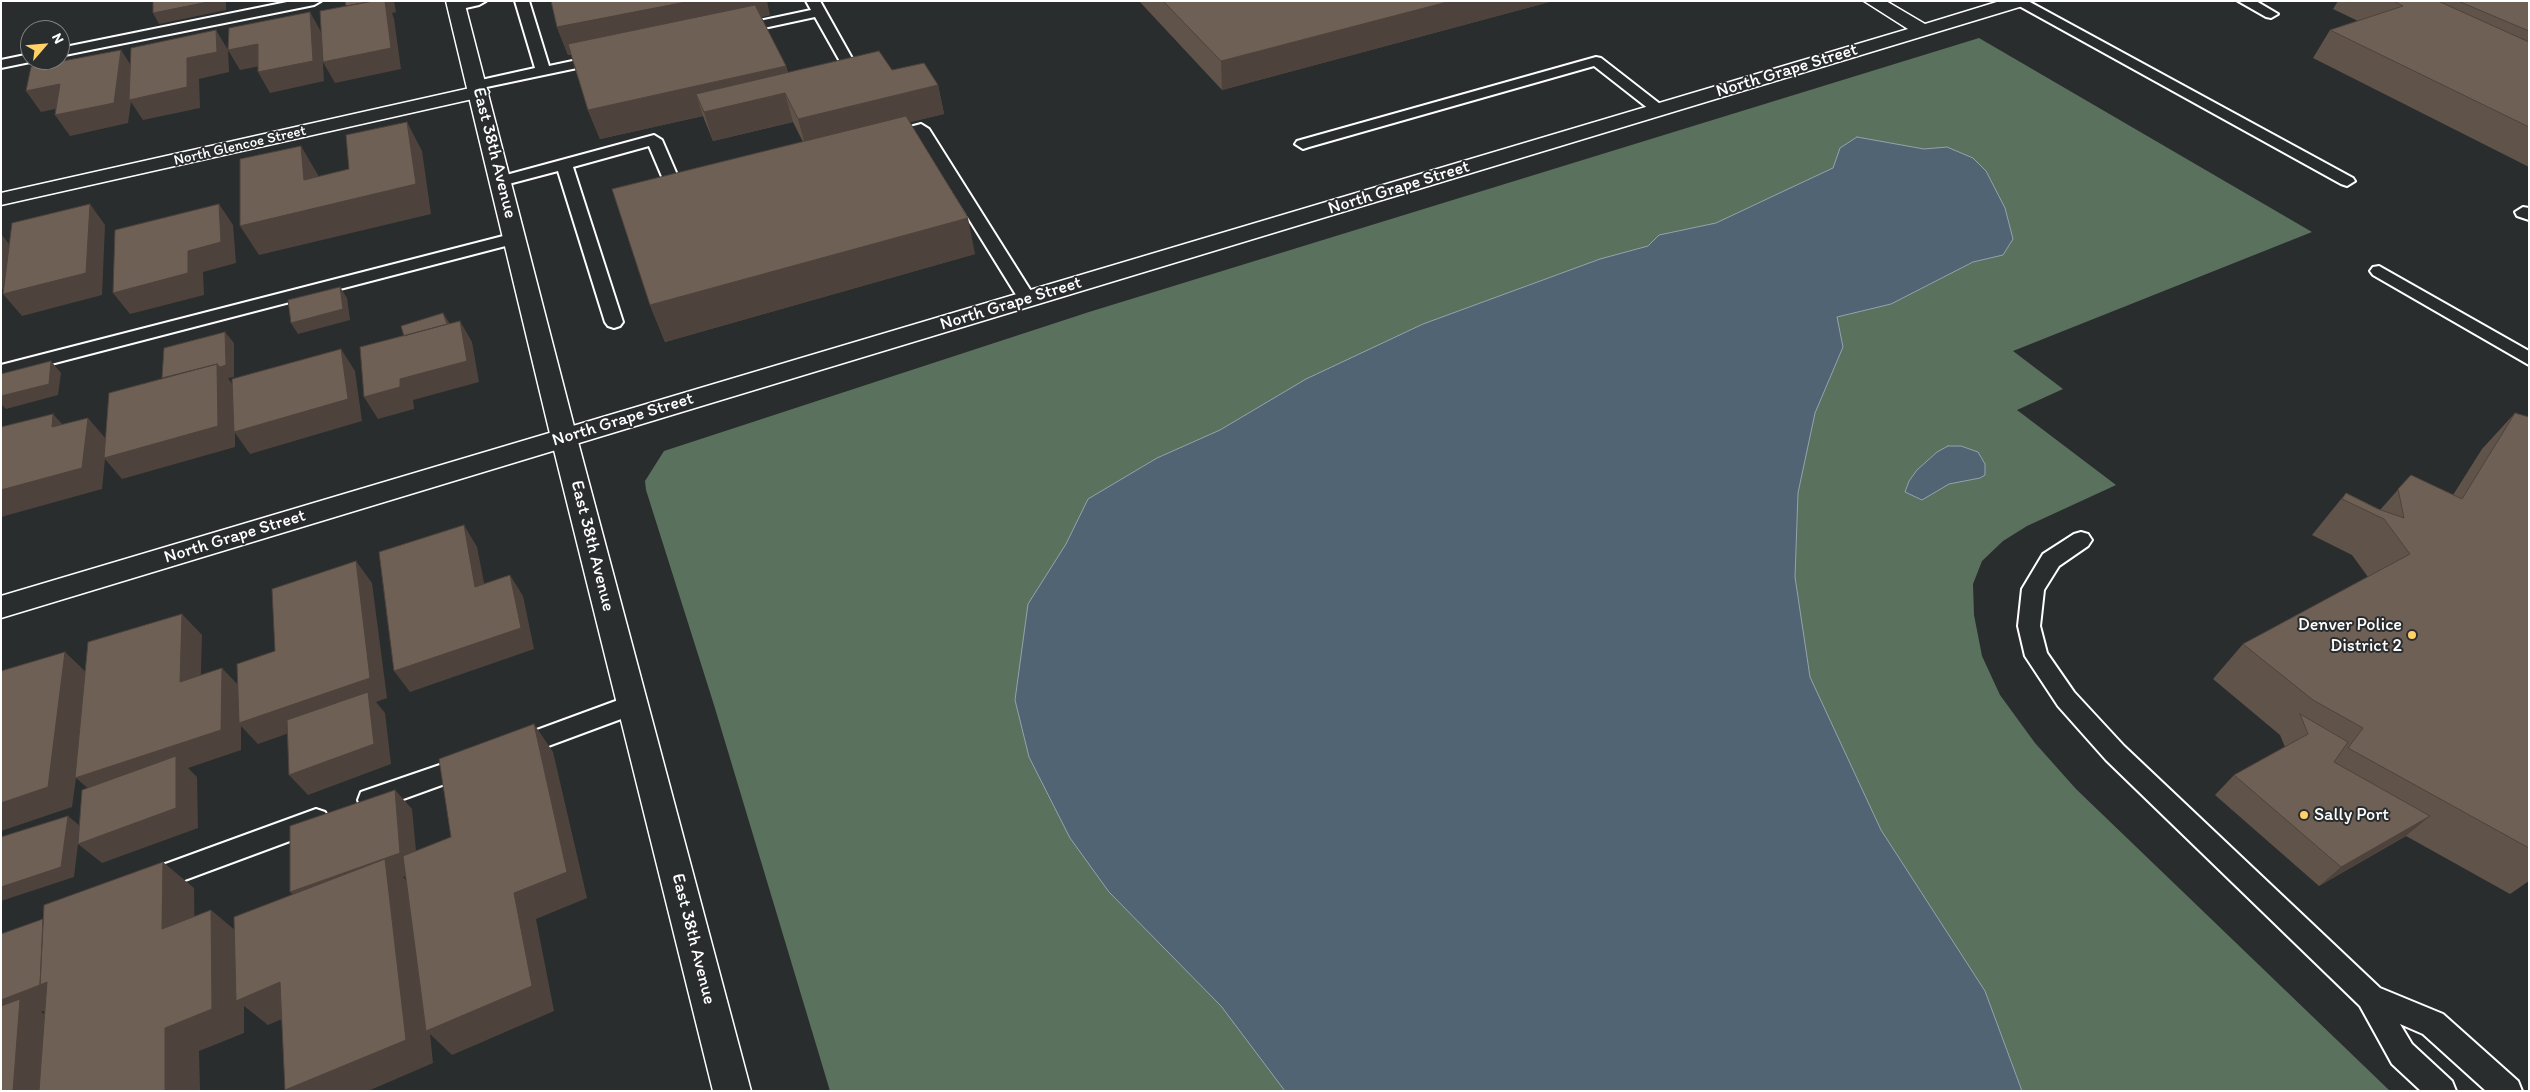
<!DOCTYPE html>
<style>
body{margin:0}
#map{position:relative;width:2530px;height:1092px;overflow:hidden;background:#2a2d2e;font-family:Itim,sans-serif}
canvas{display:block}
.frame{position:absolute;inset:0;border:2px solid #fff;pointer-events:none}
.north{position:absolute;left:20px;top:20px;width:50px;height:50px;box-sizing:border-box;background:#2a2d2e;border:1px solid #7f8182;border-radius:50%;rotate:63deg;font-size:14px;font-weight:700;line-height:20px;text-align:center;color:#fff}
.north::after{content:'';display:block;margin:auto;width:18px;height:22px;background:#ffd166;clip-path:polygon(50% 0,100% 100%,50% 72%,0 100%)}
</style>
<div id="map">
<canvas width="2530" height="1092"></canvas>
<div class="frame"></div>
<div class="north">N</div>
</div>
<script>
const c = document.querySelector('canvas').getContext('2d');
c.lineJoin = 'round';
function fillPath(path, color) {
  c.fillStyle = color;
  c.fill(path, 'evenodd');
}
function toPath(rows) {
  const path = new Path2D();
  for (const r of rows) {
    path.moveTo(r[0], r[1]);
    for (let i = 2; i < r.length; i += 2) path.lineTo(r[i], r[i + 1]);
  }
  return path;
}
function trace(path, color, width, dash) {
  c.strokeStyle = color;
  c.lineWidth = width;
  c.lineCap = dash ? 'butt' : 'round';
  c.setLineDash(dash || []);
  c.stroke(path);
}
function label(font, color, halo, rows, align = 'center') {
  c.font = font + ' Itim,sans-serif';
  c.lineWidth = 4;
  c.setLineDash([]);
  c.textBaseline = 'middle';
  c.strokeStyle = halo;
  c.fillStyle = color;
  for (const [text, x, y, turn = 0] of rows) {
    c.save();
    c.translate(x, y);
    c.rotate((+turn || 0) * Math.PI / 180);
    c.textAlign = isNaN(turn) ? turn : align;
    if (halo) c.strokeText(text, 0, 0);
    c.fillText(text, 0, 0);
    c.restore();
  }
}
const green = toPath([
 [1979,38,2312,232,2013,351,2063,389,2017,410,2116,485,2027,526,2003,541,1982,561,1973,584,1974,615,1982,656,2000,695,2035,743,2076,789,2390,1091,830,1091,714,705,646,490,645,481,664,451,1089,312]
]);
const water = toPath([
 [1857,137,1924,149,1947,147,1973,158,1986,171,2005,208,2013,239,2003,255,1973,262,1891,304,1837,317,1843,347,1815,413,1798,493,1795,577,1810,677,1881,830,1985,991,2022,1091,1285,1091,1221,1006,1109,892,1070,838,1029,757,1015,700,1028,604,1066,544,1088,499,1157,458,1220,430,1306,379,1423,324,1600,259,1648,246,1659,235,1716,223,1786,190,1833,168,1840,148,1857,137],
 [1948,446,1961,446,1978,452,1985,464,1985,475,1980,478,1949,484,1922,500,1905,492,1909,481,1917,470,1937,452,1948,446]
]);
const service = toPath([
 [292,1,321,1,314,5,60,56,60,48,292,1],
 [460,1,486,1,479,5,457,10,452,9,450,6,452,3,460,1],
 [515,1,529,1,549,66,601,55,608,59,601,63,477,89,472,88,470,85,472,82,535,68,515,1],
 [806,1,820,1,858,69,856,72,846,72,815,17,736,34,729,30,731,27,811,10,806,1],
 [2028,1,2353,178,2355,181,2347,186,2341,184,2012,2,2028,1],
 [2238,1,2256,1,2278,14,2271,18,2266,17,2238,1],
 [30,54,30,60,35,61,1,68,1,60,30,54],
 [1596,57,1601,58,1664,107,1667,110,1664,113,1654,113,1594,66,1309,147,1303,149,1295,144,1297,141,1596,57],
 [921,124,929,129,1036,299,1033,303,1021,303,917,135,886,143,878,138,880,135,921,124],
 [654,135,662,140,681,184,693,185,695,188,693,191,675,195,669,193,649,146,573,167,623,322,620,326,614,328,608,326,605,322,558,171,501,186,493,181,495,178,654,135],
 [2523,207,2529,208,2529,220,2517,216,2515,212,2523,207],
 [515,233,521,234,523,238,521,242,1,377,1,365,515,233],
 [2379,266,2529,351,2529,365,2373,275,2370,271,2373,267,2379,266],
 [2081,532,2088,534,2092,540,2088,546,2059,566,2044,590,2040,626,2047,653,2074,692,2124,746,2380,988,2443,1014,2518,1081,2522,1091,2486,1091,2423,1034,2400,1024,2412,1044,2452,1081,2456,1091,2421,1091,2392,1064,2360,1006,2106,760,2058,706,2025,656,2018,626,2022,589,2043,554,2074,534,2081,532],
 [632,695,640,698,644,705,640,712,516,758,507,755,504,748,507,741,632,695],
 [469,755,478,758,481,765,478,772,370,811,361,808,358,800,361,792,469,755],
 [316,809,325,812,329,820,325,828,147,894,138,890,134,882,138,874,316,809]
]);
const minor = toPath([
 [1864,1,1886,1,1925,24,2000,1,2029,1,2026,5,1,618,1,596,1908,29,1864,1],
 [479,86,486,88,489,92,486,96,1,205,1,193,479,86]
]);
const tertiary = toPath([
 [446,1,464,1,577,438,751,1091,713,1091,551,438,446,1]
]);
const wall = toPath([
 [1139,1,1553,1,1222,90],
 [2338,1,2529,1,2529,167,2313,58,2330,30,2358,21,2333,9],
 [770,15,761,17,786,66,788,73,892,70,938,85,944,114,909,122,975,254,665,342,650,305,803,142,793,122,713,141,703,116,600,139,588,110,571,55,568,55,557,27],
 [2515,413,2529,417,2529,881,2510,894,2406,836,2319,886,2215,795,2234,775,2285,747,2280,735,2213,679,2243,644,2368,577,2352,555,2312,535,2346,493,2380,510,2411,475,2453,495,2482,449]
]);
const shadedWall = toPath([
 [213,1,226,1,226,10,159,24,153,13],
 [385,1,394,1,396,12,392,13,394,19,401,69,335,83,323,62],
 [691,1,767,1,770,15,568,55,557,27],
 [1451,1,1553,1,1222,90,1221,61],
 [310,12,321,32,324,81,270,93,258,72],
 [216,30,228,50,229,72,199,79,200,108,143,120,131,102,128,123,70,136,55,115,121,50,134,70,187,58],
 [258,44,270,64,240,70,228,50],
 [786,66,794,95,785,93,793,122,713,141,704,112,696,94,703,116,600,139,588,110],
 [60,84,74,105,41,112,26,91],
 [938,85,944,114,806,148,798,119],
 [407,122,422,151,431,214,259,255,240,226,304,180,301,146,318,175,321,206],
 [90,204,105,225,102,295,22,316,3,294],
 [219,204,233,225,236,263,203,272,204,295,130,314,113,293,188,251],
 [968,218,975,254,665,342,650,305],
 [1,234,10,245,3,289,1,290],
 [340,287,347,298,350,320,298,334,291,323],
 [443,313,450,324,413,354],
 [460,321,472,342,479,382,413,400,414,409,378,419,364,397,400,379],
 [225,332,234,343,234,377,228,378,233,385,341,349,355,371,362,421,250,454,235,433,235,447,122,479,105,459,102,489,1,517,1,490,88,418,106,439,217,364],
 [51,361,61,373,58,395,6,409,1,404,1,396],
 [53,414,72,435,52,427],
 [464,525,477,547,489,608,475,587],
 [356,561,372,583,387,698,376,702,385,713,391,764,308,795,289,775,369,705,258,744,241,726,241,750,188,768,197,777,198,828,102,863,78,844,74,877,1,901,1,887,68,816,80,826,99,798,76,778,72,807,1,831,1,803,65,652,87,673,76,777,222,668,242,689],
 [510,575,523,596,534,649,410,692,394,671],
 [182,614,202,635,200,702,180,682],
 [534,724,553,752,587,898,536,919,554,1011,452,1055,430,1034,433,1063,368,1091,286,1091,311,911,290,892,395,790,412,809,418,872,403,877,411,885,514,893],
 [2430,816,2407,835,2319,886,2341,867],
 [163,862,194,888,195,954,162,929],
 [211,910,242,936,280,982,310,1007,268,1025,244,1006,244,1033,199,1051,200,1091,165,1091,165,1028],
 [48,918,67,1003,41,1012,58,1023,54,1091,13,1091,1,1027,1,1000]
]);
const building = toPath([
 [153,1,213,1,153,13,153,1],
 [345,1,373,1,346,6,345,1],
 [373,1,385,1,391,48,323,62,320,11,373,1],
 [551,1,691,1,557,27,551,1],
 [1163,1,1451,1,1221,61,1163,1],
 [2393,1,2438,1,2529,42,2529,127,2330,30,2403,6,2393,1],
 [2458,1,2529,1,2529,31,2458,1],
 [755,5,786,66,588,110,568,44,755,5],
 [310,12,313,61,258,72,258,44,228,50,229,28,310,12],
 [216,30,217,52,187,58,187,87,129,100,131,48,216,30],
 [121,50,114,103,55,115,60,84,26,91,31,67,121,50],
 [879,51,892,70,924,63,938,85,798,119,785,93,704,112,696,94,879,51],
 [906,116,968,218,650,305,612,189,906,116],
 [407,122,416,184,240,226,240,159,301,146,304,180,349,169,346,135,407,122],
 [90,204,86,273,3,294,12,223,90,204],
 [219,204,221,242,188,251,188,273,113,293,115,230,219,204],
 [340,287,343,309,291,323,288,300,340,287],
 [443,313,447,324,404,336,401,326,443,313],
 [460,321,467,361,400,379,400,387,364,397,360,347,460,321],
 [225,332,226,365,220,367,217,364,162,378,164,348,225,332],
 [341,349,348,399,234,432,232,379,341,349],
 [51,361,49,384,1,396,1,374,51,361],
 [217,364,218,426,104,458,109,393,217,364],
 [2515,413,2529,417,2529,848,2348,748,2363,728,2313,700,2243,644,2410,554,2384,519,2342,499,2346,493,2378,509,2404,518,2398,489,2411,475,2462,499,2515,413],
 [53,414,52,427,88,418,82,468,1,490,1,427,53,414],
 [464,525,475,587,510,575,521,628,394,671,379,552,464,525],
 [356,561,370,678,239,723,237,664,275,651,272,589,356,561],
 [182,614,180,682,222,668,221,730,75,778,88,642,182,614],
 [65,652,48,787,1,803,1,671,65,652],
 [368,692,374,744,289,775,287,720,368,692],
 [2300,714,2348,742,2334,762,2430,816,2341,867,2234,775,2308,734,2300,714],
 [534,724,567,872,514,893,532,986,426,1031,403,856,451,837,439,759,534,724],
 [176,756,176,808,78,844,82,790,176,756],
 [395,790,400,853,290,892,290,826,395,790],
 [68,816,61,867,1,887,1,837,68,816],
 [385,859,406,1040,285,1090,280,982,236,1001,234,917,385,859],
 [163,862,162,929,211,910,212,1009,165,1028,165,1091,39,1091,47,982,40,985,44,905,163,862],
 [43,919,40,985,1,1000,1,934,43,919],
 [20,999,13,1091,1,1091,1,1006,20,999]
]);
const markers = [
 [2412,635,5,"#ffd166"],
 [2304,815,5,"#ffd166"]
];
const farStreetnames = [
 ["North Glencoe Street",240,146,-13]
];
const streetNames = [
 ["North Grape Street",1787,71,-17],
 ["East 38th Avenue",494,153,76],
 ["North Grape Street",1399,188,-17],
 ["North Grape Street",1011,304,-17],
 ["North Grape Street",623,420,-17],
 ["North Grape Street",235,537,-17],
 ["East 38th Avenue",592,546,76],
 ["East 38th Avenue",693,939,76]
];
const poiNames = [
 ["Denver Police",2402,625],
 ["District 2",2402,646],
 ["Sally Port",2314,815,"left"]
];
fillPath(green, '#59715d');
fillPath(water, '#516474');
trace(water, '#97a2ac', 1);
trace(service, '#fff', 4);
trace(minor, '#fff', 3);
trace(tertiary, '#fff', 3);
fillPath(service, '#2a2d2e');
fillPath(minor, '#2a2d2e');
fillPath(tertiary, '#2a2d2e');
fillPath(wall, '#5f534a');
fillPath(shadedWall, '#4e433c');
fillPath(building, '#6f6056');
trace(building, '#4e433c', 1);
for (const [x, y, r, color] of markers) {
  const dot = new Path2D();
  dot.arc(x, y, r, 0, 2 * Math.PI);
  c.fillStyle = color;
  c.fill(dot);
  trace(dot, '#2a2d2e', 2);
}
label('15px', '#fff', '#2a2d2e', farStreetnames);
label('18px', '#fff', '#2a2d2e', streetNames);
label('18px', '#fff', '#2a2d2e', poiNames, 'right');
</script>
